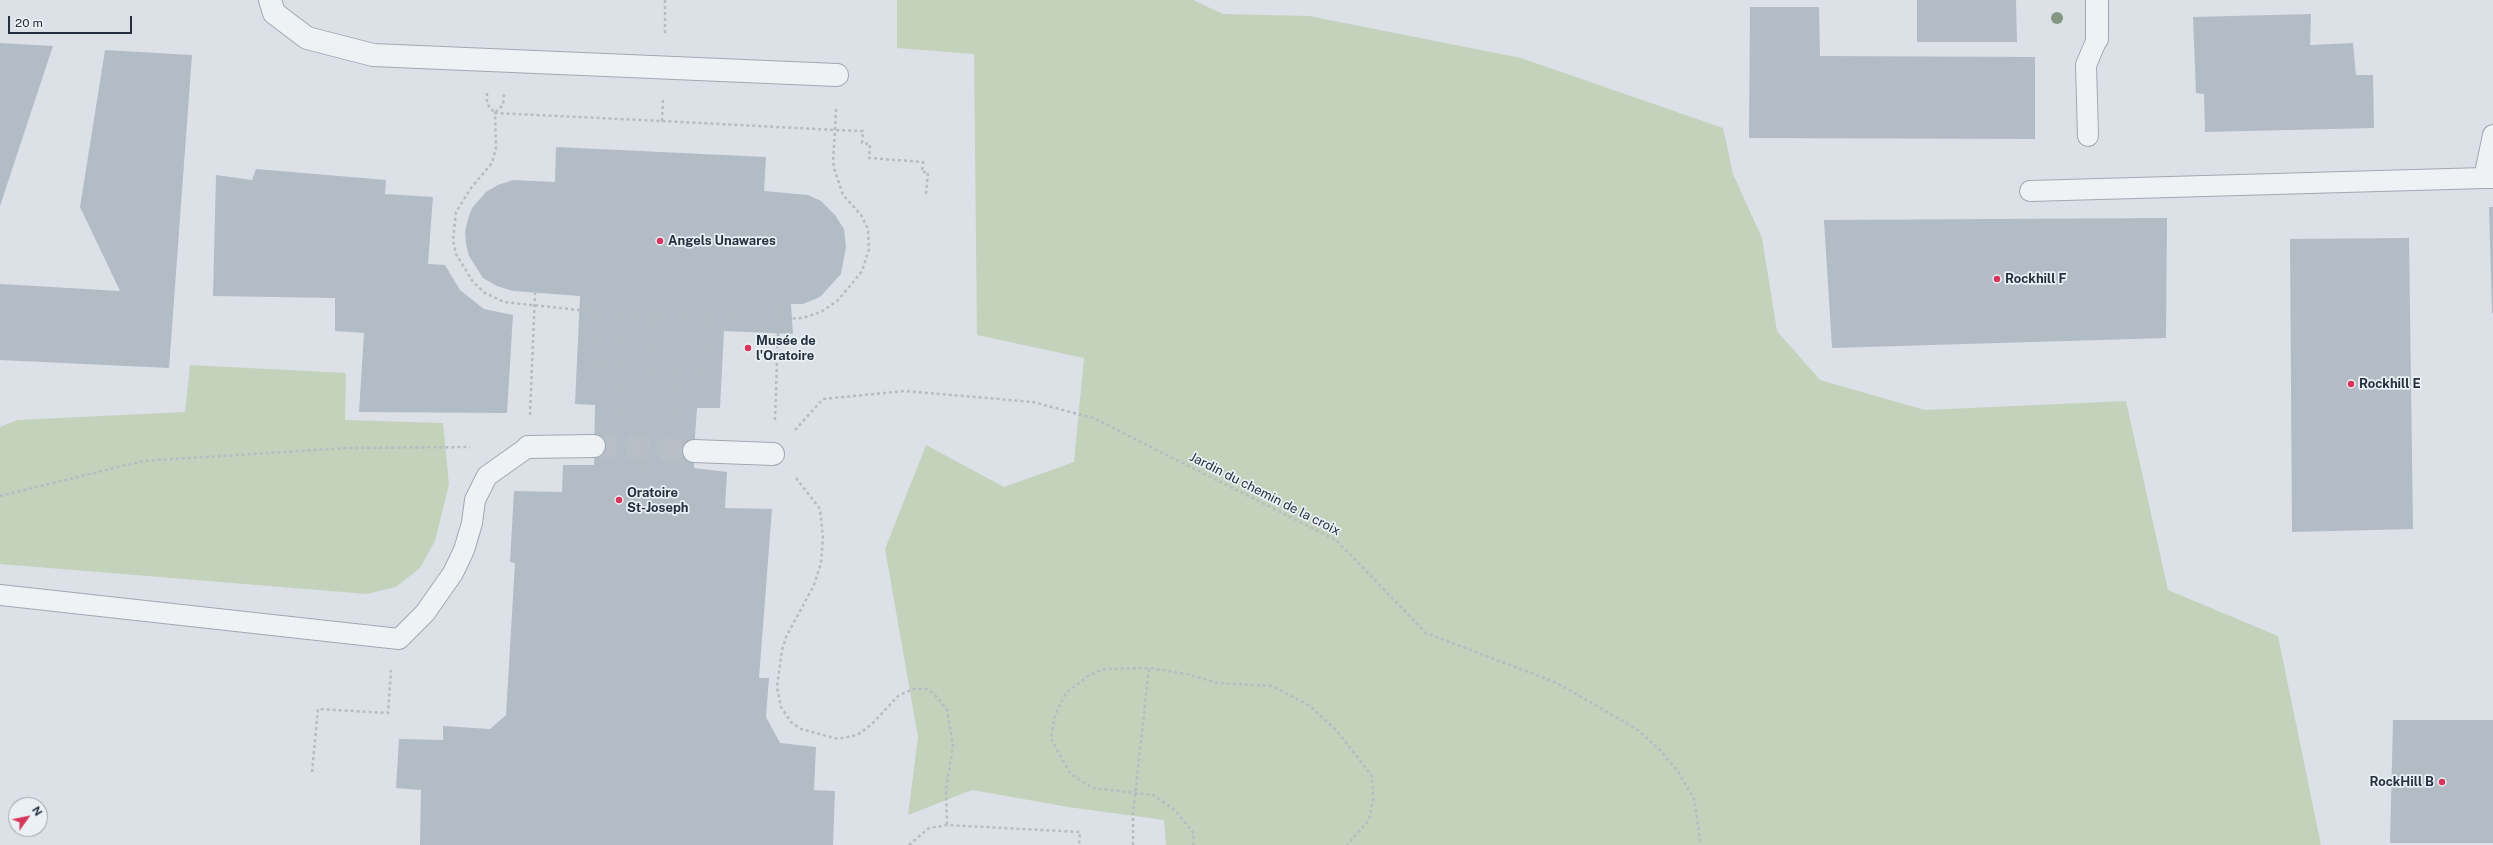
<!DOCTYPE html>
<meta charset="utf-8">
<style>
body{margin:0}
#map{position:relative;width:2493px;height:845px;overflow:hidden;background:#dce1e7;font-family:"Public Sans",sans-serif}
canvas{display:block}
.north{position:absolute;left:8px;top:797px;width:40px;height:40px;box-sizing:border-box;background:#ebf0f5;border:1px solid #9ca3ac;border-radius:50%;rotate:57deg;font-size:11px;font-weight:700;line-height:16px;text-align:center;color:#25303f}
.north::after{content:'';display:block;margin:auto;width:14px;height:18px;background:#d8355b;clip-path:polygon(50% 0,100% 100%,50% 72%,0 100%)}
.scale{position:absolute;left:8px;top:16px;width:124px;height:18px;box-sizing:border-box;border:2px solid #25303f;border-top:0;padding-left:5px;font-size:12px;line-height:14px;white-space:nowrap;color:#25303f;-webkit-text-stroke:3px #ebf0f5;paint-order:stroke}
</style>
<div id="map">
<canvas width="2493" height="845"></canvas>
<div class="north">N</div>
<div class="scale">20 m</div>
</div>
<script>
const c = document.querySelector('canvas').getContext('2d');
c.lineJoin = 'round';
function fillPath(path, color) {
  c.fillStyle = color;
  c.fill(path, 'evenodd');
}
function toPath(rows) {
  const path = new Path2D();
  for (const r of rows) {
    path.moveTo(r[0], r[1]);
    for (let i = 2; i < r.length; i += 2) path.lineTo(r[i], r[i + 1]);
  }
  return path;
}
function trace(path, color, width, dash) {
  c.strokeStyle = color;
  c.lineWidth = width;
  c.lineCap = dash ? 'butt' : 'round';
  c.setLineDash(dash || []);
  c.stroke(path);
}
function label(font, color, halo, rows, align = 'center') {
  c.font = font + ' "Public Sans",sans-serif';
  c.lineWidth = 3.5;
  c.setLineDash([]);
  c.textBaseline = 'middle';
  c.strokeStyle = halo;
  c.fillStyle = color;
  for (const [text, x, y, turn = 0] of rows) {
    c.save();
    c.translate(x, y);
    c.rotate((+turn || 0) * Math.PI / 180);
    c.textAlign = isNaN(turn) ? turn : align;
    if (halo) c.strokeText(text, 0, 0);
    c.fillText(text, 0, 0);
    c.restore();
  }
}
const green = toPath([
 [897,0,1193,0,1223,14,1309,16,1521,58,1723,128,1733,174,1762,238,1777,331,1820,380,1925,410,2126,401,2168,590,2278,636,2321,845,1166,845,1164,820,1068,807,972,790,908,815,918,737,885,549,926,445,1004,487,1074,462,1084,358,977,335,974,54,897,48],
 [190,365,346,373,345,420,443,423,449,484,435,541,420,568,396,587,367,594,0,564,0,427,17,420,185,412]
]);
const building = toPath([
 [1917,0,2016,0,2017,42,1917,42],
 [1750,7,1819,7,1820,56,2035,57,2035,139,1749,138],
 [2311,14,2310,45,2353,43,2356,75,2373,75,2374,128,2205,132,2204,94,2196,93,2193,17],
 [0,43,53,46,0,206],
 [105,50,192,55,169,368,0,360,0,284,120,291,80,207],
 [556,147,766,157,764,191,808,195,821,201,835,215,844,229,846,247,841,274,820,297,803,304,791,304,793,334,724,331,720,408,697,408,694,451,694,468,727,472,725,508,772,509,759,678,769,678,766,717,780,743,816,747,814,790,835,791,833,845,420,845,421,790,396,788,399,739,443,740,443,726,490,729,506,715,515,563,510,562,514,491,562,492,563,465,594,465,595,405,575,404,580,296,513,291,497,286,483,278,469,256,466,244,465,231,468,219,472,208,486,192,498,185,513,180,555,182],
 [256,169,386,180,385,194,433,197,428,264,445,265,460,290,484,309,513,315,507,413,359,412,364,333,335,331,335,298,213,296,216,175,252,180],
 [2489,207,2493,207,2493,313,2492,313],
 [2167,218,2166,338,1832,348,1824,220],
 [2409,238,2413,529,2292,532,2290,239],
 [2393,720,2493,720,2493,843,2390,843]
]);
const pedestrianTunnel = toPath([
 [594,446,694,451]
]);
const path = toPath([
 [665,33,665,0],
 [487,93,487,104,495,113,503,105,504,94],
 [836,109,835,130,833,162,835,171,843,195,861,215,868,229,869,249,862,271,850,286,837,301,821,312,802,318,778,319,719,318,579,310,504,302,485,293,473,282,456,254,453,240,456,212,471,188,492,163,496,148,495,113,662,121,835,130,863,131,862,143,870,144,869,158,923,162,922,172,928,172,926,194],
 [662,121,663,100],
 [596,311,594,365,705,373,708,317],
 [530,415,535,293],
 [775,420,779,304],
 [618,422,622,312],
 [677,423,681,316],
 [795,430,823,399,905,391,1033,402,1093,418,1336,540,1426,633,1557,683,1638,730,1660,750,1679,773,1694,799,1701,845],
 [796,478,820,509,823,537,821,563,814,585,786,637,782,650,777,687,781,707,791,722,801,729,838,739,857,735,871,725,898,696,913,689,927,689,936,696,947,710,953,745,946,790,947,825],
 [617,481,617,471],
 [645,484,651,314],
 [675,486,675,478],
 [0,496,143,461,347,448,470,447],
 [312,772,318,709,388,713,391,670],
 [909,845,929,828,947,825,1080,832,1079,845],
 [1133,845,1133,814,1149,668],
 [1193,845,1194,834,1175,810,1153,795,1093,788,1072,775,1066,766,1051,739,1055,715,1066,693,1088,676,1104,669,1149,668,1187,674,1217,683,1272,686,1310,706,1337,731,1372,776,1373,799,1369,820,1347,845]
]);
const service = toPath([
 [2493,135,2484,178,2493,178],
 [2088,136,2086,65,2097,39],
 [2030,191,2484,178],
 [0,595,399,639,425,613,453,573,464,550,472,523,475,500,487,476,528,447]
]);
const pedestrian = toPath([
 [270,0,274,13,307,38,373,55,837,75],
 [528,447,594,446],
 [694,451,773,454]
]);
const minor = toPath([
 [2097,0,2097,39]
]);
const trees = [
 [2057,18]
];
const markers = [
 [660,241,4,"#d8355b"],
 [1997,279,4,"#d8355b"],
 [748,348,4,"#d8355b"],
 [2351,384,4,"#d8355b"],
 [619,500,4,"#d8355b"],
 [2442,782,4,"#d8355b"]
];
const poiNames = [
 ["Angels Unawares",668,241],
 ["Rockhill F",2005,279],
 ["Musée de",756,341],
 ["l'Oratoire",756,356],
 ["Rockhill E",2359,384],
 ["Oratoire",627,493],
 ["St-Joseph",627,508],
 ["RockHill B",2434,782,"right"]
];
const streetNames = [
 ["Jardin du chemin de la croix",1265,494,27]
];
fillPath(green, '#c4d2bc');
fillPath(building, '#b3bbc5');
trace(pedestrianTunnel, '#b7bec5', 22, [22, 11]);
trace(service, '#a1a8b1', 22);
trace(pedestrian, '#a1a8b1', 24);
trace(minor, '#a1a8b1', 24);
trace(path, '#b6bcc2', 2.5, [3, 3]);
trace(service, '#eff2f5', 20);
trace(pedestrian, '#eff2f5', 22);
trace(minor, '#eff2f5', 22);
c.fillStyle = '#849783';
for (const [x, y] of trees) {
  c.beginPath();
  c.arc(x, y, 6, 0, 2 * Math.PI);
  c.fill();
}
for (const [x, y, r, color] of markers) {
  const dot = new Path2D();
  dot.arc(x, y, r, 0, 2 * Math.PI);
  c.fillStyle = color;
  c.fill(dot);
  trace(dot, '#ebf0f5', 1.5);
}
label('bold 13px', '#25303f', '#ebf0f5', poiNames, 'left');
label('13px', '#25303f', '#ebf0f5', streetNames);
</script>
